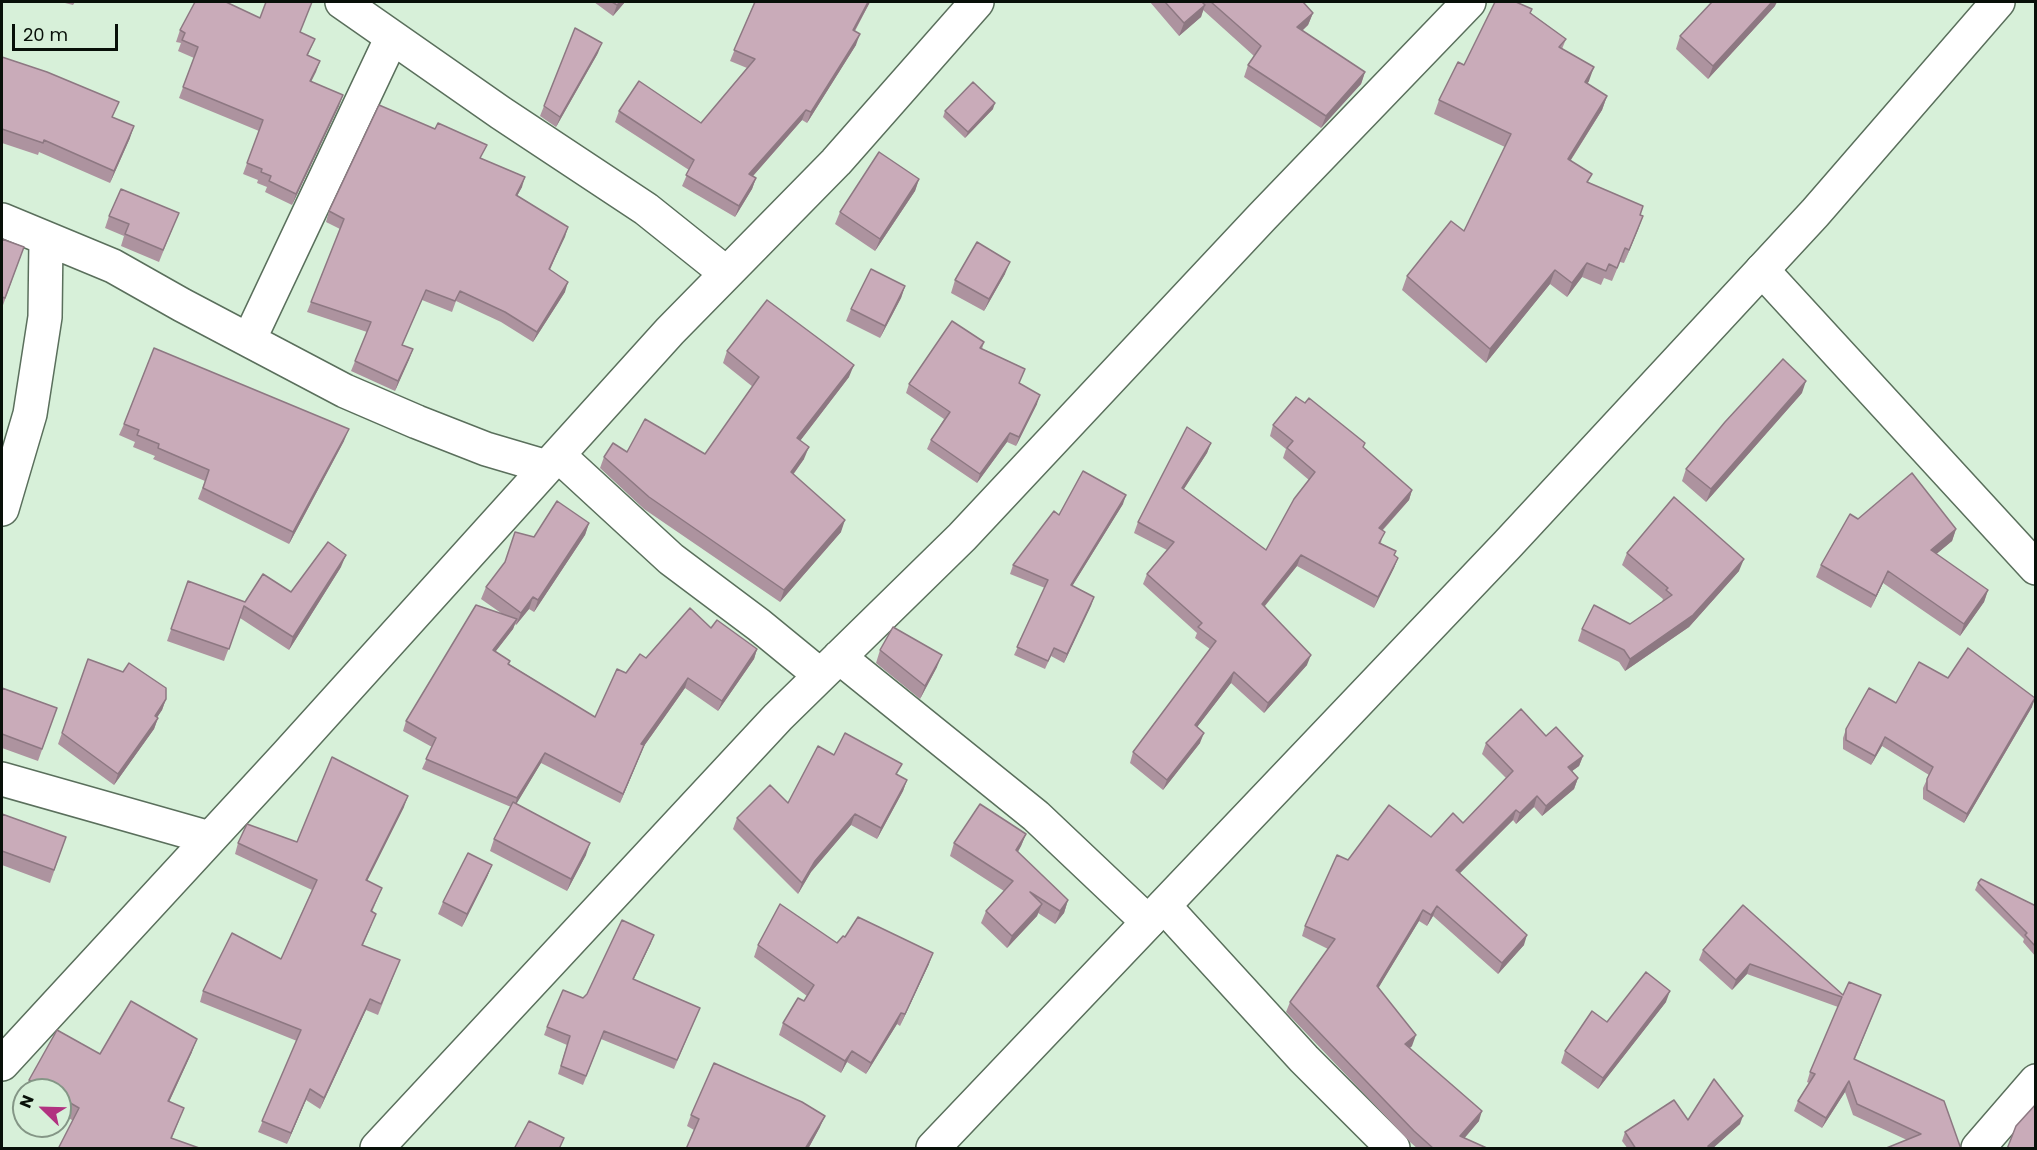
<!DOCTYPE html>
<style>
body{margin:0}
#map{position:relative;width:2037px;height:1150px;overflow:hidden;background:#d7f0d9;font-family:Poppins,sans-serif}
canvas{display:block}
.frame{position:absolute;inset:0;border:3px solid #081009;pointer-events:none}
.north{position:absolute;left:12px;top:1078px;width:60px;height:60px;box-sizing:border-box;background:#d7f0d9;border:2px solid #849686;border-radius:50%;rotate:293deg;font-size:16px;font-weight:700;line-height:24px;text-align:center;color:#081009}
.north::after{content:'';display:block;margin:auto;width:21px;height:27px;background:#b13280;clip-path:polygon(50% 0,100% 100%,50% 72%,0 100%)}
.scale{position:absolute;left:12px;top:24px;width:106px;height:27px;box-sizing:border-box;border:3px solid #081009;border-top:0;padding-left:8px;font-size:18px;line-height:21px;white-space:nowrap;color:#081009;-webkit-text-stroke:4px #d7f0d9;paint-order:stroke}
</style>
<div id="map">
<canvas width="2037" height="1150"></canvas>
<div class="frame"></div>
<div class="north">N</div>
<div class="scale">20 m</div>
</div>
<script>
const c = document.querySelector('canvas').getContext('2d');
c.lineJoin = 'round';
function toPath(rows) {
  const path = new Path2D();
  for (const r of rows) {
    path.moveTo(r[0], r[1]);
    for (let i = 2; i < r.length; i += 2) path.lineTo(r[i], r[i + 1]);
  }
  return path;
}
function trace(path, color, width, dash) {
  c.strokeStyle = color;
  c.lineWidth = width;
  c.lineCap = dash ? 'butt' : 'round';
  c.setLineDash(dash || []);
  c.stroke(path);
}
function fillPath(path, color) {
  c.fillStyle = color;
  c.fill(path, 'evenodd');
}
const minor = toPath([
 [342,2,501,113,646,209,726,273],
 [2,220,113,266,182,305,345,391,417,422,486,449,547,467],
 [1762,270,2036,568],
 [249,340,392,37],
 [558,455,671,559,759,625,820,675],
 [2,509,30,414,45,317,46,239],
 [839,657,1036,816,1148,922],
 [2,779,210,838],
 [1164,906,1304,1059,1393,1148],
 [2,1064,286,756,670,331,836,162,977,2],
 [377,1148,778,717,962,537,1262,217,1469,2],
 [1978,1148,2036,1081]
]);
const tertiary = toPath([
 [933,1148,1507,545,1815,213,1998,2]
]);
const wall = toPath([
 [61,2,75,2,73,5],
 [594,2,625,2,613,16],
 [752,2,870,2,855,31,856,45,807,123,802,120,753,176,756,178,752,189,735,217,682,186,689,170,615,122,619,111,701,123,747,68,730,61,754,3],
 [1150,2,1305,2,1304,4,1313,13,1308,25,1302,31,1365,72,1361,84,1321,128,1244,77,1248,65,1254,56,1203,10,1201,17,1179,36],
 [1775,6,1708,79,1676,49,1680,36],
 [1531,13,1566,39,1562,49,1589,81,1587,84,1607,96,1602,110,1571,160,1589,183,1643,216,1624,263,1620,262,1612,281,1604,278,1601,285,1582,277,1567,297,1550,284,1486,363,1402,290,1407,276,1464,231,1505,147,1434,114,1439,100,1464,65],
 [260,18,300,32,315,39,308,55,320,61,311,81,339,106,292,205,265,192,267,187,257,183,258,180,243,174,259,131,179,98,194,58,178,51,181,43,176,42,180,30],
 [598,53,556,127,540,116,544,106],
 [2,57,113,117,130,138,110,183,39,152,38,155,2,143],
 [993,109,965,138,943,117,945,111],
 [481,159,522,187,517,196,568,227,550,270,565,292,533,342,501,322,456,301,452,312,422,300,402,345,413,349,395,391,351,371,367,332,307,312,340,229,326,222,329,211],
 [919,179,915,191,875,251,835,224,840,212],
 [109,216,174,225,159,262,121,246,124,236,105,228],
 [2,239,24,247,2,308],
 [1005,274,984,311,951,293,955,280],
 [905,286,901,298,880,338,846,321,851,309],
 [984,342,982,349,1019,383,1037,404,1016,446,1007,442,977,483,927,449,931,440,944,419,906,393,909,384],
 [727,351,849,377,800,441,804,459,793,475,841,532,780,602,644,509,600,468,604,457,627,452,705,454,753,387,723,363],
 [1802,393,1706,502,1682,481,1686,469],
 [124,424,344,441,289,544,198,499,205,481,153,459,155,456,133,447,135,442,119,435],
 [1273,425,1363,447,1412,490,1409,500,1383,530,1381,543,1396,551,1394,556,1398,558,1394,568,1374,608,1297,566,1265,606,1307,665,1264,713,1231,683,1197,727,1200,743,1163,790,1130,763,1133,752,1210,649,1195,638,1197,633,1143,584,1147,574,1167,550,1134,533,1138,522,1211,443,1207,453,1184,489,1266,550,1309,480,1283,458,1286,449,1270,436],
 [1123,504,1072,586,1094,597,1064,663,1051,656,1045,669,1014,655,1045,588,1010,574,1013,565,1059,515],
 [1858,519,1956,529,1952,541,1936,554,1988,590,1984,602,1960,636,1883,583,1871,608,1816,577,1821,565],
 [589,523,585,535,534,612,529,609,516,625,515,624,513,629,495,652,510,661,509,664,595,717,626,673,646,658,711,628,757,649,754,659,718,711,685,688,644,746,620,803,541,763,516,804,586,855,567,891,490,851,494,839,511,807,422,769,432,747,403,731,406,721,501,613,481,599,486,587,534,537],
 [1627,553,1739,571,1689,627,1625,671,1619,662,1578,641,1582,629,1630,624,1662,602,1663,599,1622,565],
 [341,567,289,650,240,618,224,661,167,641,188,581,245,602,291,592],
 [880,650,937,667,920,699,876,663],
 [88,659,166,699,162,710,157,717,158,718,154,729,114,785,58,744],
 [2,688,57,708,38,761,2,748],
 [1896,703,2032,707,1964,823,1923,799,1923,788,1929,775,1882,746,1871,765,1843,749,1843,738,1846,729],
 [1546,736,1583,756,1579,766,1572,771,1578,778,1574,789,1542,816,1534,807,1516,824,1513,820,1460,873,1524,945,1498,974,1433,916,1427,926,1419,921,1378,988,1412,1046,1410,1048,1479,1121,1464,1138,1489,1149,1418,1149,1410,1142,1286,1012,1290,1002,1328,949,1302,936,1305,926,1348,860,1431,837,1463,823,1506,778,1482,754,1486,743],
 [834,755,898,775,907,780,903,791,877,839,851,825,811,872,798,894,733,829,737,818,788,803],
 [404,807,367,881,382,888,372,912,372,924,363,945,396,970,378,1015,366,1010,320,1109,306,1100,287,1144,258,1132,297,1041,200,1002,203,991,281,959,312,890,235,854,238,843,297,842],
 [2,814,66,837,50,883,2,865],
 [1026,834,1021,846,1018,852,1068,900,1064,913,1055,924,1038,913,1037,916,1007,948,981,923,986,911,1004,891,950,856,954,843],
 [492,865,487,877,462,927,438,914,443,902],
 [1978,883,2036,906,2036,957,2023,942,2024,939,1975,890],
 [1743,905,1843,995,1881,995,1855,1059,1961,1149,1907,1140,1853,1115,1845,1092,1822,1128,1794,1111,1798,1101,1809,1083,1807,1082,1810,1072,1838,1007,1747,974,1732,990,1699,960,1703,950],
 [651,943,633,979,700,1008,674,1069,601,1039,583,1085,558,1074,567,1045,544,1035,547,1027],
 [837,943,929,964,900,1026,897,1024,866,1074,847,1062,841,1073,779,1035,783,1023,804,1001,807,996,754,957,758,945],
 [1666,1002,1598,1089,1561,1063,1565,1051,1607,1022],
 [192,1052,169,1102,184,1108,172,1138,72,1120,60,1113,60,1090,25,1090,29,1080,100,1054],
 [691,1115,820,1127,808,1149,686,1149,694,1130,687,1126],
 [1688,1120,1740,1124,1712,1149,1628,1149,1622,1141,1625,1132]
]);
const shadedWall = toPath([
 [620,2,625,2,613,16,617,5],
 [868,2,870,2,849,41,853,30],
 [1772,2,1777,2,1775,6,1708,79,1713,66],
 [1205,5,1201,17,1179,36,1184,23],
 [1313,13,1308,25,1293,39,1297,27],
 [860,34,856,45,807,123,811,112],
 [602,43,598,53,556,127,560,117],
 [320,61,316,72,306,92,310,81],
 [1594,67,1589,81,1580,96,1585,82],
 [1365,72,1361,84,1321,128,1326,116],
 [343,95,339,106,292,205,296,194],
 [1607,96,1602,110,1563,172,1568,159],
 [995,103,993,109,965,138,968,132],
 [806,110,802,120,745,185,749,174],
 [134,126,130,138,110,183,114,171],
 [525,177,522,187,512,205,516,195],
 [756,178,752,189,735,217,739,206],
 [919,179,915,191,875,251,880,239],
 [1643,216,1638,230,1624,263,1629,250],
 [568,227,565,237,545,279,549,269],
 [1010,262,1005,274,984,311,989,299],
 [1587,263,1582,277,1567,297,1572,283],
 [1555,270,1550,284,1486,363,1490,349],
 [568,282,565,292,533,342,537,332],
 [905,286,901,298,880,338,885,326],
 [413,349,409,360,395,391,398,381],
 [854,365,849,377,793,450,797,438],
 [1806,381,1802,393,1706,502,1711,489],
 [1040,395,1037,404,1016,446,1019,437],
 [349,429,344,441,289,544,293,532],
 [1010,433,1007,442,977,483,980,474],
 [1211,443,1207,453,1178,498,1182,488],
 [809,447,804,459,786,484,791,472],
 [1412,490,1409,500,1375,538,1379,528],
 [1126,495,1123,504,1068,593,1071,585],
 [845,520,841,532,780,602,784,590],
 [589,523,585,535,534,612,538,600],
 [1956,529,1952,541,1927,562,1931,550],
 [346,555,341,567,289,650,293,637],
 [1301,555,1297,566,1258,614,1262,604],
 [1398,558,1394,568,1374,608,1378,597],
 [1744,559,1739,571,1689,627,1625,671,1630,659],
 [1888,571,1883,583,1871,608,1876,596],
 [1988,590,1984,602,1960,636,1964,624],
 [533,597,529,609,516,625,521,613],
 [1094,597,1091,606,1064,663,1067,654],
 [517,619,513,629,489,660,493,650],
 [757,649,754,659,718,711,722,701],
 [942,655,937,667,920,699,925,686],
 [1311,655,1307,665,1264,713,1268,703],
 [1234,672,1231,683,1191,735,1195,725],
 [688,678,685,688,644,746,620,803,641,744],
 [2035,698,2032,707,1964,823,1967,814],
 [166,699,162,710,151,727,155,716],
 [158,718,154,729,114,785,118,774],
 [1204,733,1200,743,1163,790,1167,780],
 [1885,737,1882,746,1871,765,1875,756],
 [545,753,541,763,514,808,517,798],
 [1583,756,1579,766,1564,777,1568,767],
 [1578,778,1574,789,1542,816,1546,806],
 [907,780,903,791,877,839,881,828],
 [408,796,404,807,362,891,366,880],
 [1537,796,1534,807,1516,824,1520,813],
 [1516,810,1513,820,1452,881,1456,870],
 [855,814,851,825,811,872,798,894,802,883,815,861],
 [1026,834,1021,846,1011,863,1016,850],
 [590,843,586,855,567,891,571,879],
 [492,865,487,877,462,927,467,914],
 [1068,900,1064,913,1055,924,1060,911],
 [1042,904,1037,916,1007,948,1012,936],
 [1437,906,1433,916,1427,926,1431,915],
 [1423,910,1419,921,1373,997,1377,986],
 [654,935,651,943,630,987,633,979],
 [1527,935,1524,945,1498,974,1502,963],
 [933,953,929,964,900,1026,905,1014],
 [1750,964,1747,974,1732,990,1736,980],
 [1670,991,1666,1002,1598,1089,1603,1078],
 [370,999,366,1010,320,1109,324,1098],
 [901,1013,897,1024,866,1074,871,1063],
 [1416,1035,1412,1046,1402,1054,1405,1044],
 [197,1039,192,1052,163,1115,168,1101],
 [852,1051,847,1062,841,1073,845,1061],
 [1849,1081,1845,1092,1822,1128,1826,1118],
 [310,1089,306,1100,287,1144,291,1133],
 [1482,1111,1479,1121,1457,1147,1460,1136],
 [825,1116,820,1127,808,1149,805,1149],
 [1743,1116,1740,1124,1712,1149,1707,1149,1708,1146]
]);
const building = toPath([
 [195,2,226,2,260,18,266,2,312,2,300,32,315,39,307,55,320,61,310,81,343,95,296,194,269,181,271,176,261,172,262,169,247,163,263,120,183,87,198,47,182,40,185,33,180,30,195,2],
 [612,2,620,2,617,5,612,2],
 [755,2,868,2,853,30,860,34,811,112,806,110,749,174,756,178,739,206,686,175,694,160,619,111,639,81,701,123,755,59,734,50,755,2],
 [1165,2,1202,2,1205,5,1184,23,1165,2],
 [1211,2,1303,2,1313,13,1297,27,1365,72,1326,116,1248,65,1261,46,1211,2],
 [1495,2,1516,2,1532,9,1530,13,1566,39,1559,47,1594,67,1585,82,1607,96,1568,159,1592,174,1587,182,1643,206,1640,215,1643,216,1629,250,1625,248,1617,268,1609,264,1606,271,1587,263,1572,283,1555,270,1490,349,1407,276,1451,221,1464,231,1511,134,1439,100,1458,62,1464,65,1495,2],
 [1712,2,1772,2,1713,66,1680,36,1712,2],
 [575,28,602,43,560,117,544,106,575,28],
 [2,57,47,72,119,102,112,117,134,126,114,171,44,140,43,143,2,129,2,57],
 [973,82,995,103,968,132,945,111,973,82],
 [379,105,435,129,438,123,487,145,480,158,525,177,516,195,568,227,549,269,568,282,537,332,505,312,460,291,455,301,426,290,402,345,413,349,398,381,355,361,371,322,311,302,344,219,329,211,379,105],
 [879,152,919,179,880,239,840,212,879,152],
 [121,189,179,213,163,250,125,234,129,224,109,216,121,189],
 [2,239,24,247,5,298,2,297,2,239],
 [977,242,1010,262,989,299,955,280,977,242],
 [871,269,905,286,885,326,851,309,871,269],
 [767,300,854,365,797,438,809,447,791,472,845,520,784,590,649,497,604,457,613,443,627,452,645,419,705,454,759,377,727,351,767,300],
 [952,321,984,342,980,348,1025,369,1019,383,1040,395,1019,437,1010,433,980,474,931,440,950,412,909,384,952,321],
 [154,348,349,429,293,532,203,488,209,470,158,448,159,444,137,435,139,430,124,424,154,348],
 [1783,359,1806,381,1711,489,1686,469,1725,422,1783,359],
 [1296,397,1305,403,1309,398,1365,443,1363,447,1412,490,1379,528,1385,532,1379,543,1396,551,1394,555,1398,558,1378,597,1301,555,1262,604,1311,655,1268,703,1234,672,1195,725,1204,733,1167,780,1133,752,1216,641,1198,627,1202,623,1147,574,1174,542,1138,522,1187,427,1211,443,1182,488,1266,550,1294,499,1315,472,1287,448,1293,441,1273,425,1296,397],
 [1083,471,1126,495,1071,585,1094,597,1067,654,1054,648,1048,661,1017,647,1048,580,1013,565,1054,511,1059,515,1083,471],
 [1912,473,1956,529,1931,550,1988,590,1964,624,1888,571,1876,596,1821,565,1850,514,1858,519,1912,473],
 [1674,497,1744,559,1693,615,1630,659,1624,650,1582,629,1594,605,1630,624,1672,595,1666,590,1668,588,1627,553,1674,497],
 [557,501,589,523,538,600,533,597,521,613,486,587,505,562,515,532,534,537,557,501],
 [328,542,346,555,293,637,244,606,229,649,171,629,188,581,245,602,263,574,291,592,328,542],
 [476,605,517,619,493,650,510,661,508,664,595,717,617,669,626,673,640,654,646,658,690,608,711,628,717,620,757,649,722,701,688,678,641,744,644,745,623,794,545,753,517,798,426,759,436,738,406,721,476,605],
 [893,627,942,655,925,686,880,650,893,627],
 [1968,648,2035,698,1967,814,1927,790,1927,779,1933,767,1885,737,1875,756,1846,740,1846,729,1869,688,1896,703,1919,662,1948,678,1968,648],
 [88,659,123,672,129,663,166,688,166,699,155,716,158,718,118,774,62,733,88,659],
 [2,688,57,708,42,749,2,734,2,688],
 [1521,709,1546,736,1556,727,1583,756,1568,767,1578,778,1546,806,1537,796,1520,813,1516,810,1456,870,1527,935,1502,963,1437,906,1431,915,1423,910,1377,986,1416,1035,1405,1044,1482,1111,1460,1136,1489,1149,1434,1149,1414,1131,1290,1002,1335,939,1305,926,1337,855,1348,860,1389,805,1431,837,1453,813,1463,823,1513,771,1486,743,1521,709],
 [845,733,902,764,896,774,907,780,881,828,855,814,815,861,802,883,737,818,770,785,788,803,818,746,834,755,845,733],
 [332,757,408,796,366,880,382,888,371,911,376,914,362,945,400,960,381,1004,370,999,324,1098,310,1089,291,1133,262,1121,301,1030,203,991,232,933,281,959,317,880,238,843,247,824,297,842,332,757],
 [513,802,590,843,571,879,494,839,513,802],
 [980,804,1026,834,1016,850,1068,900,1060,911,1030,892,1042,904,1012,936,986,911,1013,881,954,843,980,804],
 [2,814,66,837,54,870,2,851,2,814],
 [468,853,492,865,467,914,443,902,468,853],
 [1981,879,2036,906,2036,947,2025,935,2027,933,1978,883,1981,879],
 [780,904,837,943,843,936,845,937,858,917,933,953,905,1014,901,1013,871,1063,852,1051,845,1061,783,1023,798,998,804,1001,814,985,758,945,780,904],
 [1743,905,1843,995,1849,982,1881,995,1854,1059,1944,1101,1961,1149,1884,1149,1921,1134,1857,1104,1849,1081,1826,1118,1798,1101,1815,1074,1810,1072,1842,997,1750,964,1736,980,1703,950,1743,905],
 [622,920,654,935,633,979,700,1008,677,1060,604,1031,586,1076,561,1066,570,1036,547,1027,563,990,583,998,587,994,622,920],
 [1646,972,1670,991,1603,1078,1565,1051,1592,1011,1607,1022,1646,972],
 [131,1001,197,1039,168,1101,184,1108,171,1138,202,1149,58,1149,79,1108,60,1097,60,1090,48,1090,29,1080,57,1030,100,1054,131,1001],
 [714,1063,802,1102,825,1116,805,1149,686,1149,699,1119,691,1115,714,1063],
 [1714,1079,1743,1116,1708,1146,1709,1149,1636,1149,1625,1132,1674,1100,1688,1120,1714,1079],
 [2036,1104,2036,1149,2007,1149,2016,1126,2036,1104],
 [529,1121,564,1138,559,1149,514,1149,529,1121]
]);
trace(minor, '#5a6f5c', 36);
trace(tertiary, '#5a6f5c', 36);
trace(minor, '#fff', 33);
trace(tertiary, '#fff', 33);
fillPath(wall, '#ad939f');
fillPath(shadedWall, '#8d7882');
fillPath(building, '#c9abb9');
trace(building, '#8d7882', 1.5);
</script>
